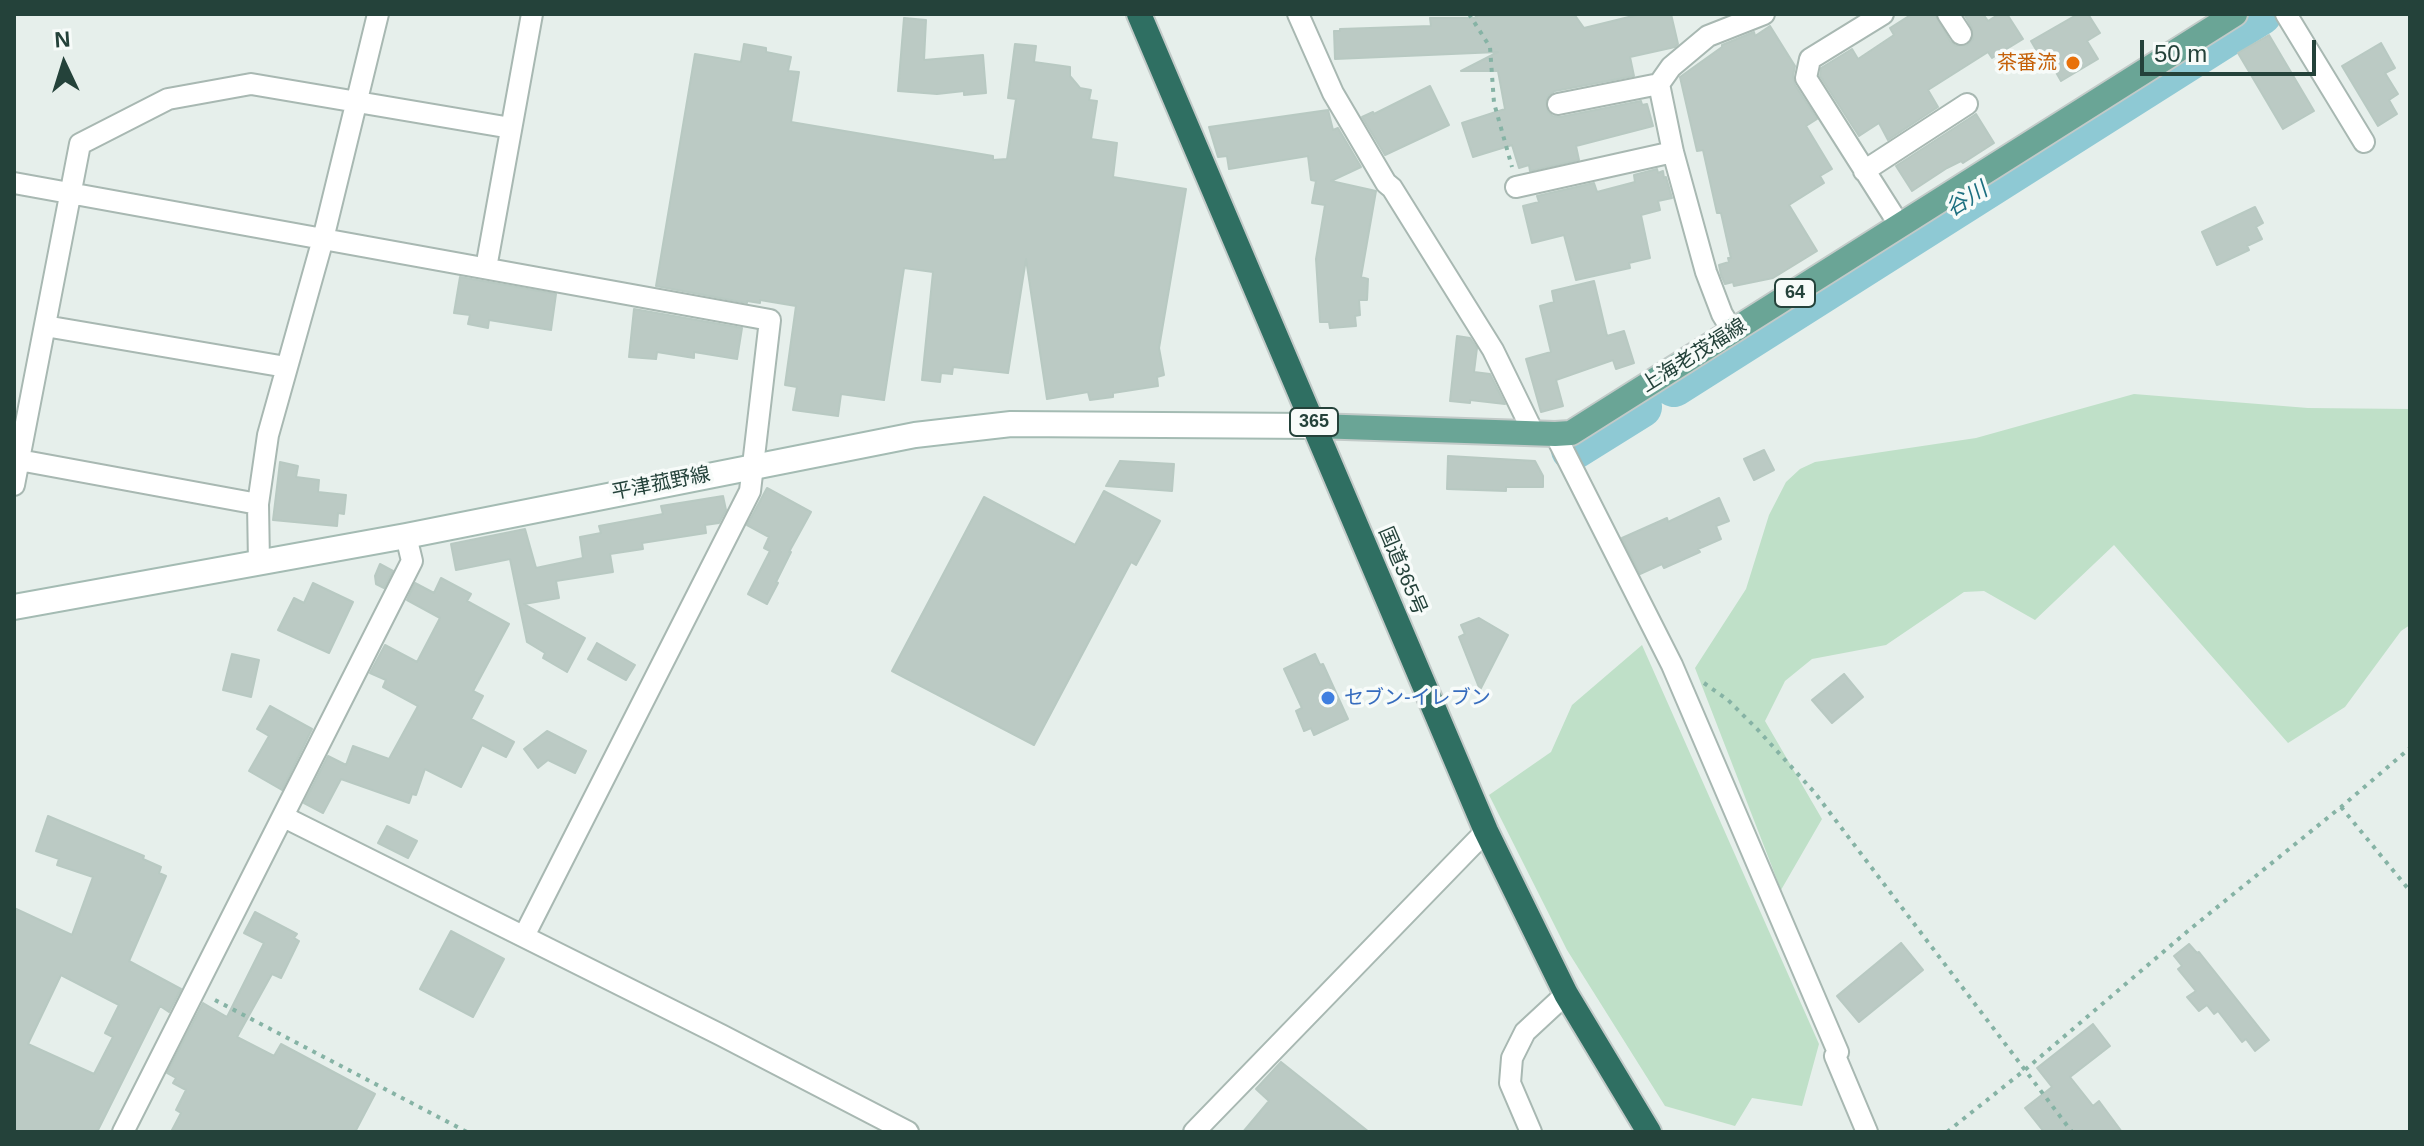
<!DOCTYPE html>
<meta charset="utf-8">
<style>
body{margin:0}
#map{position:relative;width:2424px;height:1146px;overflow:hidden;background:#e6efeb;font-family:Helvetica,sans-serif}
canvas{display:block}
.frame{position:absolute;inset:0;border:16px solid #24423a;pointer-events:none}
.north{position:absolute;left:24px;top:24px;width:80px;height:80px;-webkit-text-stroke:6px #f7fbf9;paint-order:stroke;rotate:356deg;font-size:22px;font-weight:700;line-height:32px;text-align:center;color:#24423a}
.north::after{content:'';display:block;margin:auto;width:28px;height:36px;background:#24423a;clip-path:polygon(50% 0,100% 100%,50% 72%,0 100%)}
.scale{position:absolute;left:2140px;top:40px;width:176px;height:36px;box-sizing:border-box;border:4px solid #24423a;border-top:0;padding-left:10px;font-size:24px;line-height:28px;white-space:nowrap;color:#24423a;-webkit-text-stroke:6px #f7fbf9;paint-order:stroke}
</style>
<div id="map">
<canvas width="2424" height="1146"></canvas>
<div class="frame"></div>
<div class="north">N</div>
<div class="scale">50 m</div>
</div>
<script>
const c = document.querySelector('canvas').getContext('2d');
c.lineJoin = 'round';
function fillPath(path, color) {
  c.fillStyle = color;
  c.fill(path, 'evenodd');
}
function toPath(rows) {
  const path = new Path2D();
  for (const r of rows) {
    path.moveTo(r[0], r[1]);
    for (let i = 2; i < r.length; i += 2) path.lineTo(r[i], r[i + 1]);
  }
  return path;
}
function trace(path, color, width, dash) {
  c.strokeStyle = color;
  c.lineWidth = width;
  c.lineCap = dash ? 'butt' : 'round';
  c.setLineDash(dash || []);
  c.stroke(path);
}
function label(font, color, halo, rows, align = 'center') {
  c.font = font + ' Helvetica,"Noto Sans JP",sans-serif';
  c.lineWidth = 7;
  c.setLineDash([]);
  c.textBaseline = 'middle';
  c.strokeStyle = halo;
  c.fillStyle = color;
  for (const [text, x, y, turn = 0] of rows) {
    c.save();
    c.translate(x, y);
    c.rotate((+turn || 0) * Math.PI / 180);
    c.textAlign = isNaN(turn) ? turn : align;
    if (halo) c.strokeText(text, 0, 0);
    c.fillText(text, 0, 0);
    c.restore();
  }
}
const green = toPath([
 [2134,394,2308,408,2410,409,2410,625,2401,631,2345,707,2288,743,2114,545,2035,620,1984,591,1964,592,1886,645,1812,659,1785,681,1765,721,1822,819,1781,890,1695,668,1746,589,1769,515,1786,482,1800,469,1815,462,1976,438],
 [1642,645,1819,1044,1802,1106,1752,1098,1735,1126,1665,1106,1567,950,1489,795,1551,752,1572,705]
]);
const river = toPath([
 [1674,386,2261,14],
 [1572,450,1641,407]
]);
const building = toPath([
 [1474,14,1574,14,1584,28,1641,14,1671,14,1678,44,1675,47,1630,57,1634,76,1555,91,1549,95,1546,101,1548,112,1553,116,1560,117,1641,101,1642,105,1647,104,1653,126,1576,146,1579,160,1530,171,1529,165,1519,168,1512,145,1473,157,1462,123,1505,109,1498,71,1461,71,1498,52,1335,59,1334,31,1340,31,1340,29,1431,26,1430,18,1477,18,1474,14],
 [1912,14,1935,14,1950,41,1956,46,1967,45,1973,39,1972,28,1964,14,1983,14,1988,21,1999,14,2007,14,2023,39,1992,58,1988,52,1928,90,1938,107,1888,140,1879,123,1859,136,1820,76,1821,68,1852,49,1858,59,1894,35,1890,28,1912,14],
 [2078,14,2088,14,2100,33,2087,41,2098,59,2061,81,2053,67,2048,70,2031,41,2078,14],
 [904,18,926,20,924,60,983,55,986,93,964,95,964,91,937,94,898,91,904,18],
 [1770,26,1795,66,1793,76,1795,85,1817,119,1806,126,1832,169,1820,176,1824,183,1789,205,1817,251,1773,278,1734,286,1733,282,1725,284,1721,275,1719,265,1729,262,1728,258,1731,258,1721,213,1717,213,1703,150,1697,151,1680,77,1722,47,1722,45,1754,32,1755,36,1770,26],
 [2269,35,2314,111,2283,129,2238,53,2269,35],
 [2381,43,2395,68,2385,73,2398,94,2389,100,2397,114,2378,126,2342,66,2381,43],
 [744,44,766,48,766,52,791,57,788,71,799,72,791,122,993,156,993,160,1007,159,1016,99,1008,98,1015,44,1036,46,1034,62,1070,67,1070,76,1080,88,1091,90,1089,100,1097,101,1091,139,1117,143,1113,177,1186,189,1159,348,1164,375,1157,377,1158,386,1113,393,1113,397,1090,400,1088,392,1047,399,1026,259,1008,373,953,367,952,374,941,373,940,382,922,380,933,272,904,268,884,400,841,394,838,416,793,410,797,387,785,385,796,306,760,300,760,303,747,301,747,303,656,286,695,54,741,62,744,44],
 [1430,86,1449,125,1385,155,1362,117,1373,112,1374,114,1430,86],
 [1328,110,1333,130,1338,128,1361,167,1331,181,1376,191,1361,277,1368,279,1367,300,1359,300,1360,315,1355,316,1356,326,1330,328,1329,322,1320,322,1316,259,1325,205,1312,203,1316,181,1311,180,1308,156,1229,169,1227,156,1218,157,1209,127,1328,110],
 [1976,114,1994,143,1963,163,1961,161,1947,168,1912,191,1896,166,1976,114],
 [1657,169,1658,173,1663,171,1664,178,1666,177,1672,198,1658,201,1660,210,1641,215,1650,258,1629,263,1630,268,1576,280,1564,235,1532,243,1523,206,1539,202,1537,196,1594,183,1597,192,1635,182,1634,175,1657,169],
 [2255,207,2263,223,2256,227,2262,239,2247,246,2249,250,2217,265,2202,232,2255,207],
 [460,277,556,294,551,330,489,320,488,328,468,324,470,315,454,313,460,277],
 [1594,281,1607,336,1624,331,1634,363,1616,369,1613,360,1556,380,1563,406,1541,412,1526,359,1551,352,1540,306,1554,302,1552,291,1594,281],
 [634,309,742,328,737,359,694,352,694,358,657,352,656,359,629,357,634,309],
 [1457,336,1470,338,1477,348,1474,372,1490,374,1505,404,1470,400,1470,403,1450,401,1457,336],
 [1764,450,1774,470,1754,480,1744,459,1764,450],
 [1448,456,1535,461,1543,476,1543,487,1506,487,1506,491,1447,489,1448,456],
 [1120,461,1174,464,1172,491,1106,486,1120,461],
 [280,462,298,466,296,477,319,480,318,492,346,495,344,514,338,513,337,526,273,520,280,462],
 [767,488,811,512,789,552,791,552,776,582,778,583,767,604,748,594,770,551,764,548,769,537,747,525,767,488],
 [1104,491,1160,521,1136,565,1131,562,1034,745,892,671,984,497,1075,545,1104,491],
 [723,496,726,510,719,523,705,525,706,533,642,543,643,549,610,554,613,572,556,581,559,598,524,604,585,638,567,672,543,658,545,653,527,642,510,559,456,570,451,544,525,529,536,568,583,558,580,537,601,533,599,526,663,514,661,506,723,496],
 [1719,498,1729,521,1716,526,1721,539,1698,549,1700,552,1664,568,1662,564,1640,574,1622,538,1667,518,1668,522,1719,498],
 [380,564,393,571,384,588,376,584,375,576,380,564],
 [441,578,471,594,467,601,509,624,473,691,483,696,471,719,514,742,506,757,482,745,461,787,425,769,416,795,412,794,409,803,341,779,323,813,304,803,328,756,346,765,353,746,389,759,418,706,383,687,386,680,370,673,385,645,417,662,440,618,407,600,415,583,434,593,441,578],
 [313,583,353,602,329,653,278,630,294,598,304,603,313,583],
 [1479,618,1508,635,1480,690,1459,637,1465,634,1461,625,1479,618],
 [597,643,635,665,626,680,588,659,597,643],
 [232,654,259,660,251,697,223,690,232,654],
 [1315,654,1320,665,1323,664,1348,719,1314,735,1311,728,1304,731,1296,711,1302,708,1284,669,1315,654],
 [1844,674,1863,697,1832,723,1812,700,1844,674],
 [270,706,312,729,282,790,249,771,269,736,257,729,270,706],
 [547,731,586,751,575,773,548,760,538,768,524,749,547,731],
 [48,816,144,856,143,859,161,867,159,873,166,876,129,961,181,989,169,1012,160,1006,97,1132,14,1132,14,908,72,935,93,877,57,865,59,859,36,851,48,816],
 [61,975,119,1005,105,1033,113,1037,94,1074,28,1044,61,975],
 [387,826,417,841,408,858,378,843,387,826],
 [255,912,297,934,294,938,299,941,281,978,272,974,237,1037,274,1056,281,1044,375,1094,355,1132,171,1132,181,1113,176,1110,186,1090,173,1083,176,1078,167,1073,203,1003,227,1017,264,943,244,933,255,912],
 [451,931,504,959,473,1017,420,989,451,931],
 [1901,943,1923,970,1859,1022,1837,996,1901,943],
 [2189,944,2197,953,2199,952,2269,1040,2255,1051,2246,1039,2242,1042,2218,1011,2214,1014,2207,1005,2199,1011,2187,997,2196,991,2178,969,2182,966,2174,956,2189,944],
 [2093,1024,2110,1046,2070,1077,2093,1106,2099,1101,2122,1132,2044,1132,2025,1108,2052,1087,2037,1068,2093,1024],
 [1281,1062,1369,1132,1243,1132,1269,1101,1256,1089,1281,1062]
]);
const path = toPath([
 [1469,14,1490,47,1494,103,1512,167],
 [1704,683,1728,700,1758,730,1815,793,2072,1132],
 [2341,807,2410,891],
 [215,1000,467,1132],
 [1947,1132,2026,1069,2189,930,2341,807,2410,748]
]);
const street = toPath([
 [1298,14,1333,93,1386,183,1392,188,1493,350,1534,434],
 [1883,14,1810,59,1806,78,1900,226],
 [1948,14,1961,34],
 [2286,14,2364,142],
 [1659,84,1673,152,1706,272,1722,314,1733,332],
 [1558,104,1659,84,1671,67,1708,36,1764,14],
 [1864,171,1967,104],
 [14,183,770,320,750,491,524,936],
 [1516,187,1673,152],
 [486,268,532,14],
 [45,326,286,367],
 [1555,434,1672,665,1838,1052,1835,1056,1867,1132],
 [19,460,258,504],
 [14,485,80,144,168,99,251,84,511,128],
 [259,563,258,504,268,435,323,239,378,14],
 [284,817,721,1035,908,1132],
 [123,1132,412,561,406,536],
 [1194,1132,1486,831],
 [1531,1132,1510,1083,1512,1058,1525,1032,1566,994]
]);
const secondary = toPath([
 [14,607,406,536,915,435,1011,424,1315,426]
]);
const primary = toPath([
 [1315,426,1555,434,1571,433,2235,14]
]);
const highway = toPath([
 [1139,14,1486,831,1566,994,1649,1132]
]);
const markers = [
 [2073,63,8,"#e8710a"],
 [1328,698,8,"#3f7fe0"]
];
const shields = [
 [1795,293,40],
 [1314,422,48]
];
const shieldNames = [
 ["64",1795,293],
 ["365",1314,422]
];
const foodNames = [
 ["茶番流",2057,63]
];
const streetNames = [
 ["上海老茂福線",1694,356,-32],
 ["平津菰野線",661,484,-11],
 ["国道365号",1402,571,67]
];
const shopNames = [
 ["セブン-イレブン",1344,698]
];
const waterNames = [
 ["谷川",1967,200,-32]
];
fillPath(green, '#bfe0c8');
trace(river, '#8ec9d4', 42);
fillPath(building, '#bbcac4');
trace(building, '#b8c9c2', 2);
trace(street, '#a8b8b2', 24);
trace(secondary, '#a4bbb3', 28);
trace(primary, '#c2cac8', 28);
trace(highway, '#c2cac8', 28);
trace(path, '#86b3a5', 4, [4, 6]);
trace(street, '#fff', 20);
trace(secondary, '#fff', 24);
trace(primary, '#6aa596', 24);
trace(highway, '#2f6f62', 24);
for (const [x, y, r, color] of markers) {
  const dot = new Path2D();
  dot.arc(x, y, r, 0, 2 * Math.PI);
  c.fillStyle = color;
  c.fill(dot);
  trace(dot, '#f7fbf9', 3);
}
for (const [x, y, w] of shields) {
  const box = new Path2D();
  box.roundRect(x - w / 2, y - 14, w, 28, 6);
  c.fillStyle = '#f7fbf9';
  c.fill(box);
  trace(box, '#24423a', 2);
}
label('bold 18px', '#24423a', null, shieldNames);
label('20px', '#c56008', '#f7fbf9', foodNames, 'right');
label('20px', '#24423a', '#f7fbf9', streetNames);
label('20px', '#366cbe', '#f7fbf9', shopNames, 'left');
label('italic 22px', '#1c6f80', '#f7fbf9', waterNames);
</script>
